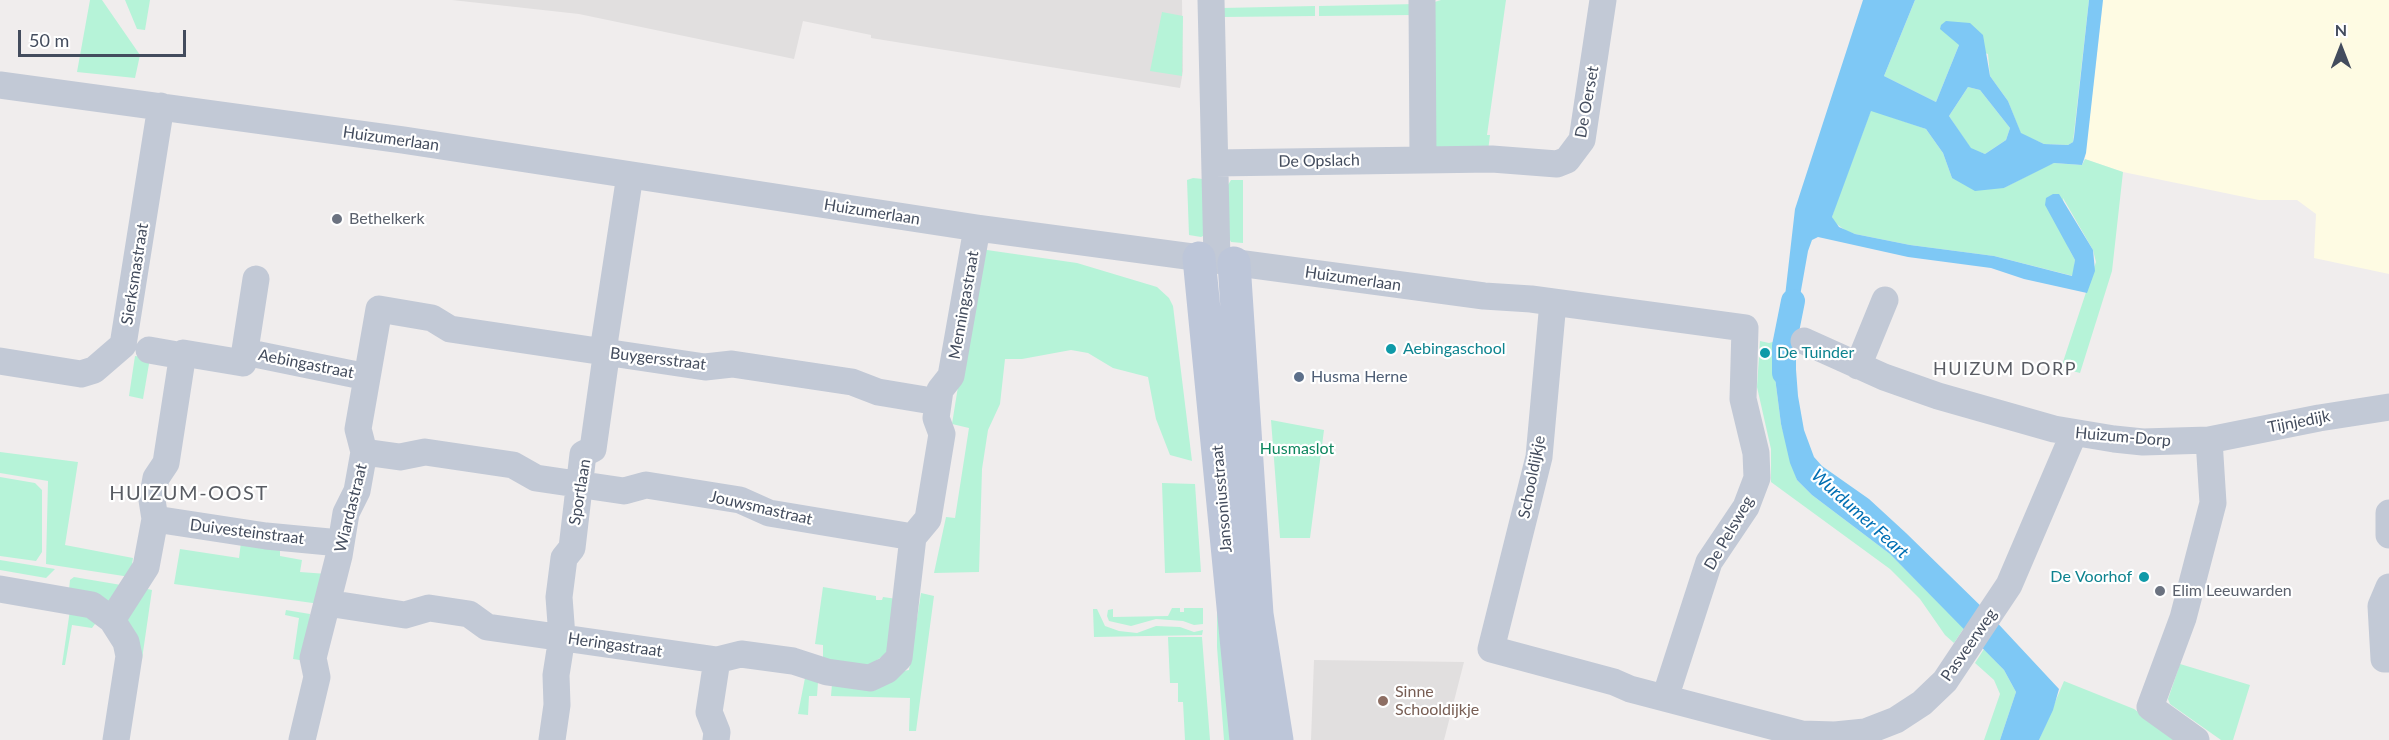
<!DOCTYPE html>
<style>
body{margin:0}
#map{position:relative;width:2389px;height:740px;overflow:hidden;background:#f0eded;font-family:Lato,sans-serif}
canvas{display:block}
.north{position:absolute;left:2311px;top:18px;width:60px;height:60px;-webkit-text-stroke:4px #fff;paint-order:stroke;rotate:0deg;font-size:16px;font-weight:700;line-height:24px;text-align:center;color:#434c5d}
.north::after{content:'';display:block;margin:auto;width:21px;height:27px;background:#434c5d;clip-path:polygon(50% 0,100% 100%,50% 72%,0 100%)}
.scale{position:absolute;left:18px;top:30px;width:168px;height:27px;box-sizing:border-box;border:3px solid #434c5d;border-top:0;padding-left:8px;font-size:18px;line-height:21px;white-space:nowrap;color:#434c5d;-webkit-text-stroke:4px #fff;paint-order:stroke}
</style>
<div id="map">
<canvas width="2389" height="740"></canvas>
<div class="north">N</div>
<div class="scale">50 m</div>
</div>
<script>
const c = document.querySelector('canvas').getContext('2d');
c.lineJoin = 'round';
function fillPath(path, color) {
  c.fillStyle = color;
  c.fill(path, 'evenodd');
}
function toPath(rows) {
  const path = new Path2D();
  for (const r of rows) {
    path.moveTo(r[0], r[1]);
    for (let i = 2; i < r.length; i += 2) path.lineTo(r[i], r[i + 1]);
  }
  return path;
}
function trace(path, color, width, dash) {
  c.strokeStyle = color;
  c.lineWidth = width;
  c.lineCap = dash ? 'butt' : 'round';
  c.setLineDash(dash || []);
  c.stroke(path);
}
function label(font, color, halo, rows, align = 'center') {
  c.font = font + ' Lato,sans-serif';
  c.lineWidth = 4.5;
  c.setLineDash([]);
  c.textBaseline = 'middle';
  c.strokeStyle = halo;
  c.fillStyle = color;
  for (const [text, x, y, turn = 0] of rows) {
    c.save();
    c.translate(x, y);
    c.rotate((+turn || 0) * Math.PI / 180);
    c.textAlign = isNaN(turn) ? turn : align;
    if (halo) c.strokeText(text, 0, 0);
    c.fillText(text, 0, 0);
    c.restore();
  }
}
const commercial = toPath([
 [2103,0,2389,0,2389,274,2314,258,2316,214,2297,200,2259,200,2123,172,2085,159]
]);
const education = toPath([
 [452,0,1182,0,1183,71,1180,88,871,38,871,35,803,21,794,59,579,14],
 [1314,660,1464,662,1444,740,1311,740]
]);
const green = toPath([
 [90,0,102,0,140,55,135,78,77,72],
 [125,0,150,0,145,30,137,29],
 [1441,0,1506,0,1487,135,1490,135,1488,151,1445,151,1433,146,1428,4],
 [1915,0,2089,0,2073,142,2068,145,2044,144,2021,134,2008,101,1990,76,1988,54,1959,45,1936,102,1884,76],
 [1417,4,1411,15,1319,16,1319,6],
 [1315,6,1315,16,1222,17,1222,8],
 [1162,12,1183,16,1182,76,1150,71],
 [1968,87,1980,90,2010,128,2006,140,1985,154,1971,149,1949,116],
 [1871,110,1926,129,1943,153,1952,178,2004,188,2044,167,2054,163,2082,165,2085,159,2123,172,2112,271,2080,373,2061,368,2096,262,2093,250,2063,198,2068,247,2075,260,2073,276,1994,256,1910,245,1855,234,1846,231,1834,222,1832,217,1835,207],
 [1193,178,1203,179,1205,235,1201,237,1189,235,1187,180],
 [1231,180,1243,180,1243,243,1231,242,1228,236,1228,185],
 [980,249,1077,263,1157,287,1169,298,1173,306,1192,461,1170,455,1156,419,1148,377,1113,368,1088,353,1071,350,1022,359,1005,359,1000,404,988,430,982,469,979,572,934,573,946,517,955,518,969,428,952,424],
 [1760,341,1769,343,1776,341,1772,354,1781,424,1797,480,1812,495,1890,554,1964,628,1954,643,1945,635,1920,599,1890,569,1771,482,1771,449,1757,387],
 [135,356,150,358,143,399,129,396],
 [1271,420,1324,430,1310,538,1280,538],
 [0,452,78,462,65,545,133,558,130,577,46,564,48,481,0,473],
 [0,477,35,483,42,490,42,552,36,561,0,556],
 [1162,483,1195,484,1201,572,1165,573],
 [241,542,280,550,280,556,302,560,300,572,327,574,320,604,174,584,180,549,239,558],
 [0,560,55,569,46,578,0,570],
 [74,577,127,586,112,607,69,590,70,580],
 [823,587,876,596,876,600,882,600,883,597,897,599,889,652,865,668,823,660,823,645,815,644],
 [143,588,152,590,142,659,123,619],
 [921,593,934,596,916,731,909,731,910,698,831,696,832,684,909,670],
 [1217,599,1240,740,1224,740,1217,647],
 [1172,608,1180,608,1180,612,1184,612,1184,608,1203,608,1203,624,1194,625,1183,621,1156,619,1131,626,1109,621,1107,616,1108,610,1113,609,1113,617,1168,616],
 [1093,609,1097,609,1105,626,1119,631,1137,633,1156,626,1180,627,1194,632,1203,630,1202,635,1094,637],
 [70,610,98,620,92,628,72,625,65,665,62,665],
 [286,610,310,614,306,661,293,659,299,618,285,615],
 [1168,637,1202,637,1210,740,1185,740,1183,702,1178,702,1178,683,1170,683],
 [1984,649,2004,670,2016,692,2000,740,1984,740,2000,694,1994,680,1975,663],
 [2180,664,2250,685,2233,740,2221,740,2170,704,2168,699],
 [805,678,818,682,817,696,809,696,808,715,798,714],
 [2064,681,2134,709,2178,740,2039,740]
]);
const water = toPath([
 [1863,0,1915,0,1884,76,1936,102,1959,45,1940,29,1941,25,1946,21,1970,23,1983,35,1990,76,2008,101,2021,133,2044,144,2068,145,2073,142,2074,137,2089,0,2103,0,2086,153,2082,165,2054,163,2004,188,1975,191,1952,178,1943,153,1926,129,1871,111,1832,217,1839,227,1855,234,1910,245,1994,256,2072,276,2075,260,2045,205,2046,198,2053,194,2059,194,2093,250,2095,271,2087,293,2024,279,1991,268,1908,257,1818,237,1812,240,1808,251,1800,296,1803,310,1797,332,1793,334,1781,331,1795,209],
 [1968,87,1980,90,2010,128,2006,140,1985,154,1971,148,1949,116],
 [1779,338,1794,343,1798,396,1804,430,1814,457,1822,466,1869,499,1906,533,1990,615,2059,689,2053,710,2039,740,2000,740,2016,692,2004,670,1890,554,1812,495,1797,480,1790,463,1781,424,1772,354,1776,341]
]);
const canal = toPath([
 [1784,373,1784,346,1793,301]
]);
const street = toPath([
 [1211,0,1217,260],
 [1422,0,1423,160],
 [0,85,403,140,977,228,1484,296,1531,299,1745,328,1743,399,1756,453,1757,478,1746,507,1709,562,1665,698],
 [1215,163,1492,159,1557,164,1567,160,1582,140,1603,0],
 [1553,302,1539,457,1491,649,1614,682,1630,689,1802,734,1835,735,1865,732,1896,720,1922,703,1945,681,2009,585,2074,433],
 [1804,341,1884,377,1938,396,2054,429,2114,439,2143,442,2209,440,2319,418,2389,407],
 [149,350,183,356],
 [245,352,367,377],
 [0,361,81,374,94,370,123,345,161,106],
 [1858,366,1885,300],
 [364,452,400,457,425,452,513,465,536,478,624,491,646,485,740,500,769,513,913,537],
 [2389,513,2389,535],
 [155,519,152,500,156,478,166,463,183,353,243,363,256,279],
 [2389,587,2381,606,2384,659,2389,659],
 [0,589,92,605,112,620,126,642,129,656,116,740],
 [327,603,405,615,429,608,469,614,487,627,717,660,741,654,793,661,827,672,870,678,887,670,899,658,913,537,928,519,942,434,936,418,940,390,951,376,977,228],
 [112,620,146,567,155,519,266,536,340,543],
 [302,740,317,677,313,658,339,556,346,513,357,491,364,452,358,429,379,309,432,318,450,329,705,367,732,364,852,382,878,392,938,402],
 [552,740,557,705,556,675,562,637,559,597,564,558,572,548,583,454,593,449,605,364,605,338,630,175],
 [716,740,717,732,709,712,717,660],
 [2196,740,2150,707,2183,618,2213,503,2209,440]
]);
const secondary = toPath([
 [1199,258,1246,740],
 [1234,263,1257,614,1277,740]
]);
const markers = [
 [337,219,6,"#6b7280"],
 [1391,349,6,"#0f9aa8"],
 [1765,353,6,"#0f9aa8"],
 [1299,377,6,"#5c6f8a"],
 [2144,577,6,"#0f9aa8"],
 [2160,591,6,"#6b7280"],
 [1383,701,6,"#8d6e63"]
];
const streetNames = [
 ["De Oerset",1587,102,-80],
 ["Huizumerlaan",391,139,8],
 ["De Opslach",1319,161,-1],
 ["Huizumerlaan",872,212,9],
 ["Sierksmastraat",135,274,-81],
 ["Huizumerlaan",1353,279,8],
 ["Menningastraat",964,305,-80],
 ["Buygersstraat",658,359,7],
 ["Aebingastraat",306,364,11],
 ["Tijnjedijk",2299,422,-11],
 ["Huizum-Dorp",2123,437,5],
 ["Schooldijkje",1532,477,-79],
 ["Sportlaan",580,492,-81],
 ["Jansoniusstraat",1222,499,-95],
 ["Wiardastraat",351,508,-76],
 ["Jouwsmastraat",761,508,13],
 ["Duivesteinstraat",247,532,7],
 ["De Pelsweg",1729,533,-60],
 ["Heringastraat",615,645,8],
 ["Pasveerweg",1969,645,-55]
];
const worshipNames = [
 ["Bethelkerk",349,219],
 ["Elim Leeuwarden",2172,591]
];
const cultureNames = [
 ["Aebingaschool",1403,349],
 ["De Tuinder",1777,353],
 ["De Voorhof",2132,577,"right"]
];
const serviceNames = [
 ["Husma Herne",1311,377]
];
const parkNames = [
 ["Husmaslot",1297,449]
];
const educationNames = [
 ["Sinne",1395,692],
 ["Schooldijkje",1395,710]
];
const neighbourhoodNames = [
 ["HUIZUM DORP",2005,369]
];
const waterNames = [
 ["Wurdumer Feart",1860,514,42]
];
const quarterNames = [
 ["HUIZUM-OOST",189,494]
];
fillPath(commercial, '#fefbe3');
fillPath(education, '#e1dfdf');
fillPath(green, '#b6f3d8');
fillPath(water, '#7ec8f5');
trace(canal, '#7ec8f5', 24);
trace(street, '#c2c9d6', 27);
trace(secondary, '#bdc6d9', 33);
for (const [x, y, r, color] of markers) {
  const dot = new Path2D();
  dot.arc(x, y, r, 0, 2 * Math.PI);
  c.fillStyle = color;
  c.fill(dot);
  trace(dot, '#fff', 2);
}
label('16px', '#434c5d', '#fff', streetNames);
label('16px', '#5b616d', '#fff', worshipNames, 'left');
label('16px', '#0d838f', '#fff', cultureNames, 'left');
label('16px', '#4e5e75', '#fff', serviceNames, 'left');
label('16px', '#0d865e', '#fff', parkNames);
label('16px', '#785e54', '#fff', educationNames, 'left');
c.letterSpacing = '1.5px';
label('18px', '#595c63', '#fff', neighbourhoodNames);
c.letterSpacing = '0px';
label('italic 18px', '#006fb3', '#fff', waterNames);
c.letterSpacing = '1.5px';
label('20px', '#595c63', '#fff', quarterNames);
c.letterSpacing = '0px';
</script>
